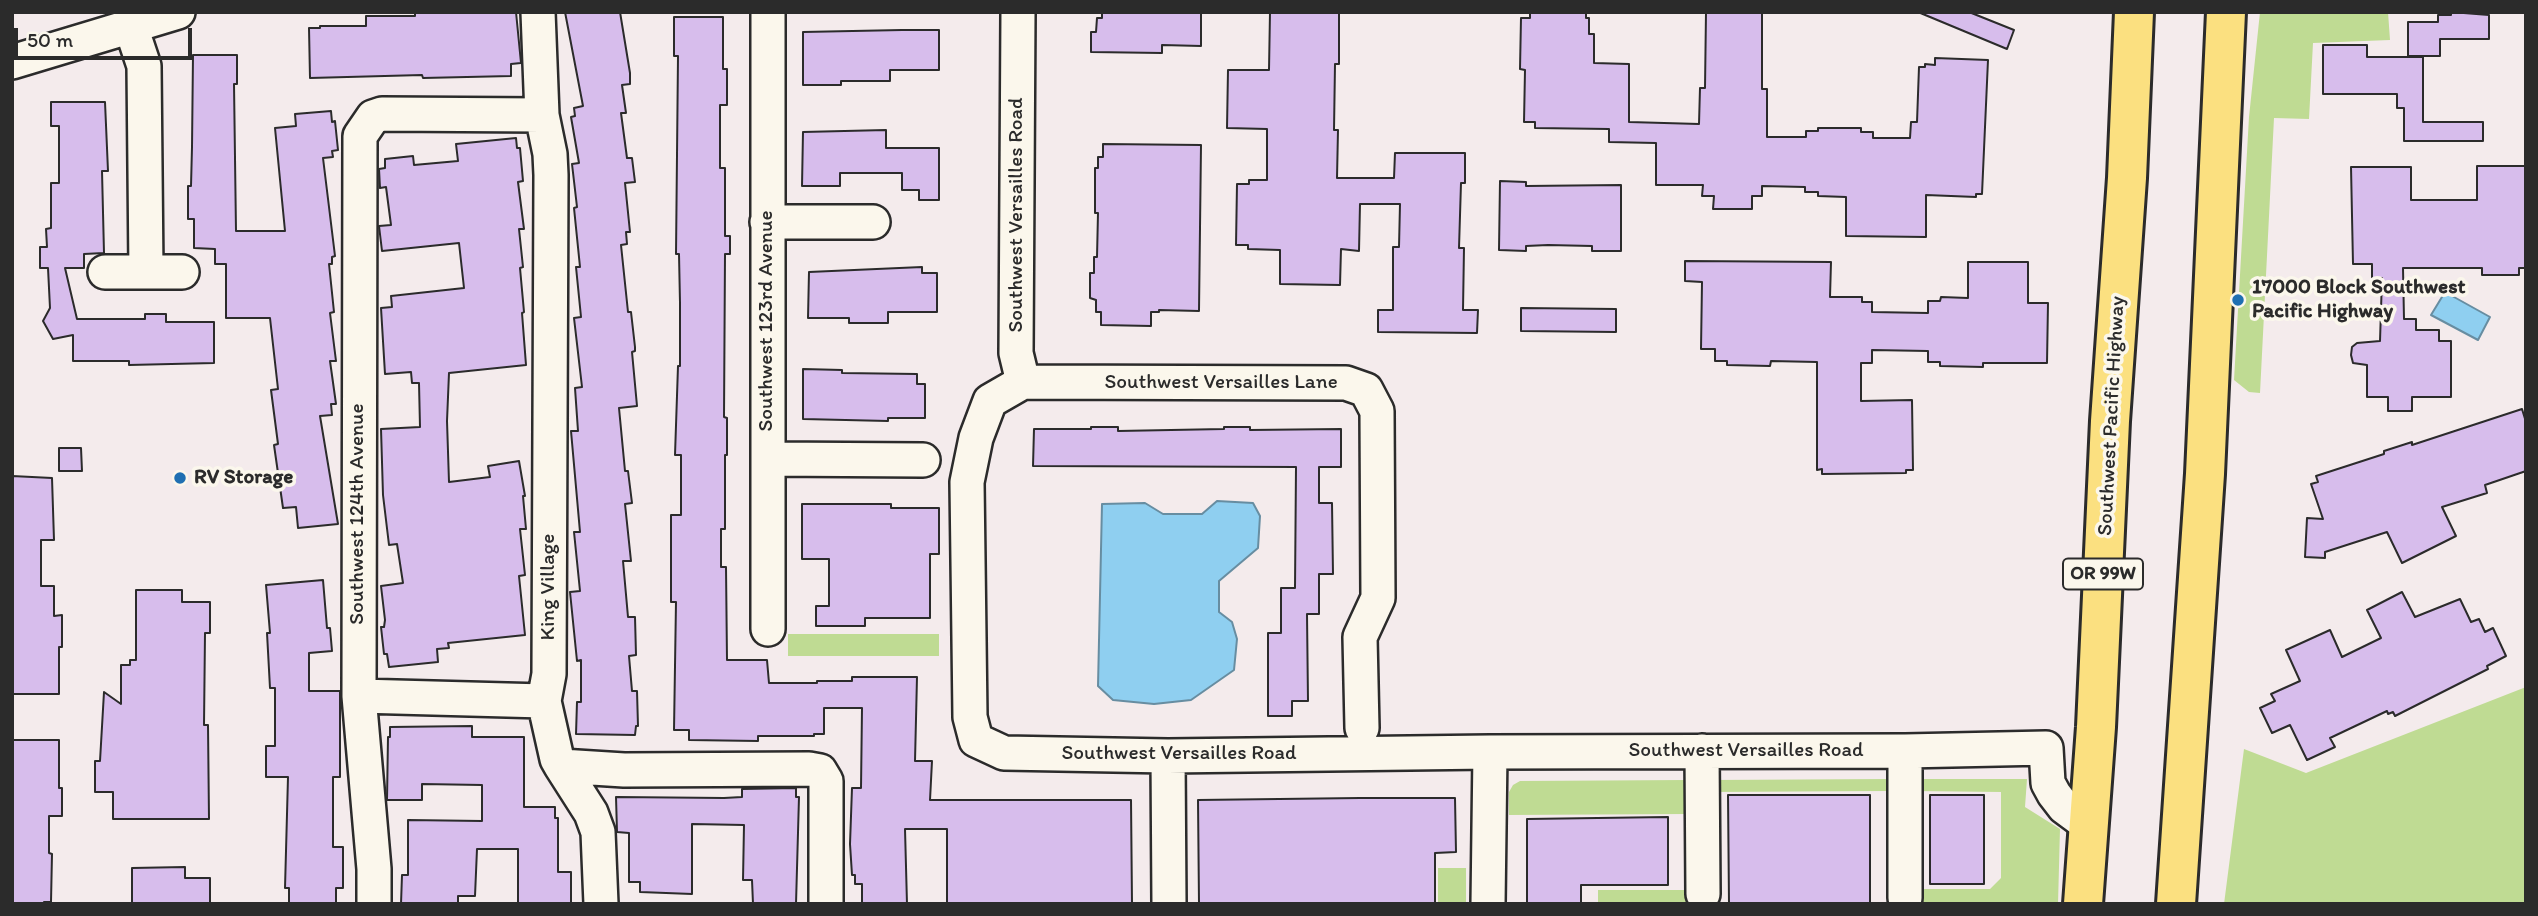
<!DOCTYPE html>
<html>
<head>
<meta charset="utf-8">
<style>
	body { margin:0 }
	#map { position:relative; width:2538px; height:916px; overflow:hidden; background:#f4ebec; font-family:Itim,sans-serif }
	canvas { display:block }
	.frame { position:absolute; inset:0; border:14px solid #2b2b2b; pointer-events:none }
	.scale { position:absolute; left:14px; top:28px; width:178px; height:32px; box-sizing:border-box; border:4px solid #2b2b2b; border-top:0; padding-left:9px; font-size:21px; line-height:24px; white-space:nowrap; color:#2b2b2b; -webkit-text-stroke:5px #fbf7ec; paint-order:stroke }
</style>
</head>
<body>
<div id="map">
<canvas width="2538" height="916"></canvas>
<div class="frame"></div>
<div class="scale">50 m</div>
</div>
<script>
const g = document.querySelector('canvas').getContext('2d');
g.lineJoin = 'round';
function paint(path, color) { g.fillStyle = color; g.fill(path, 'evenodd'); }
const poly = rows => new Path2D(rows.map(r => 'M' + r).join(''));
function trace(path, color, width, dash) { g.strokeStyle = color; g.lineWidth = width; g.lineCap = dash ? 'butt' : 'round'; g.setLineDash(dash || []); g.stroke(path); }
function label(font, color, halo, rows, align = 'center') {
  g.font = font + ' Itim,sans-serif'; g.lineWidth = 7; g.setLineDash([]); g.textBaseline = 'middle'; g.strokeStyle = halo; g.fillStyle = color; for (const [text, x, y, turn = 0] of rows) {
    g.save(); g.translate(x, y); g.rotate((+turn || 0) * Math.PI / 180); g.textAlign = isNaN(turn) ? turn : align; if (halo) g.strokeText(text, 0, 0); g.fillText(text, 0, 0); g.restore();
  }
}
const green = poly([
	[2260,12,2388,12,2390,40,2313,43,2309,119,2274,118,2260,393,2249,392,2234,380,2249,117],
	[788,634,939,634,939,656,788,656],
	[2526,687,2526,904,2224,904,2244,749,2306,773],
	[1888,779,1888,791,1711,792,1711,780],
	[1913,779,2027,779,2025,807,2060,829,2058,904,1913,904,1913,889,1990,889,2001,878,2001,792,1912,791],
	[1686,780,1686,814,1509,815,1509,792,1513,785,1520,781],
	[1438,868,1466,868,1466,904,1438,904],
	[1598,890,1686,890,1687,902,1711,902,1716,904,1598,904]
]);
const water = poly([
	[2445,292,2490,317,2478,340,2431,315,2445,292],
	[1217,501,1253,503,1260,516,1258,548,1219,581,1219,612,1232,622,1237,639,1234,670,1191,700,1154,704,1113,700,1098,686,1102,504,1145,503,1163,514,1202,514,1217,501]
]);
const building = poly([
	[415,12,516,12,521,63,511,64,511,76,423,78,422,75,310,78,309,28,320,28,320,26,366,26,366,16,415,16,415,12],
	[565,12,620,12,630,73,630,84,622,85,626,113,621,113,627,158,632,158,635,182,625,183,630,232,626,232,627,244,621,245,628,312,631,312,635,347,635,351,632,352,637,406,619,408,625,471,628,471,632,503,625,504,631,561,623,561,628,617,635,617,636,655,629,656,632,691,637,691,638,726,636,726,635,735,576,734,577,702,581,702,581,660,577,661,570,592,580,591,574,532,580,532,571,431,578,431,575,388,582,387,574,318,581,317,576,267,580,267,574,208,577,207,572,164,579,163,571,117,575,116,574,108,583,106,565,12],
	[1102,12,1201,12,1201,46,1162,45,1162,53,1091,52,1091,32,1096,32,1097,18,1102,18,1102,12],
	[1270,12,1339,12,1339,64,1335,64,1334,130,1338,130,1337,178,1394,178,1395,153,1465,153,1465,183,1461,183,1459,248,1464,248,1463,310,1478,310,1477,333,1378,332,1378,310,1393,310,1393,247,1399,247,1400,204,1360,204,1359,251,1341,249,1340,285,1280,284,1280,250,1248,249,1248,245,1236,245,1237,184,1249,184,1249,180,1267,180,1267,129,1227,128,1228,70,1269,70,1270,12],
	[1530,12,1586,12,1586,18,1589,18,1589,34,1594,34,1594,63,1629,64,1629,122,1699,124,1700,88,1705,88,1706,12,1762,12,1762,89,1767,89,1767,137,1806,137,1806,131,1818,131,1818,128,1861,128,1861,132,1873,132,1873,138,1910,138,1911,122,1917,122,1919,67,1925,67,1925,64,1935,65,1935,58,1988,60,1982,194,1976,194,1976,197,1926,195,1926,237,1846,236,1846,197,1818,196,1818,192,1805,192,1805,187,1762,186,1762,196,1752,196,1752,209,1713,209,1714,196,1702,196,1703,185,1656,185,1656,143,1609,142,1609,129,1535,128,1535,122,1524,122,1525,70,1520,69,1521,18,1530,18,1530,12],
	[1918,12,1969,12,2014,30,2007,49,1918,12],
	[2451,12,2489,15,2489,39,2440,39,2440,56,2408,56,2408,22,2438,22,2438,15,2451,15,2451,12],
	[674,17,723,17,723,69,727,69,727,105,720,105,720,168,725,168,725,236,730,236,730,254,725,254,724,417,727,418,727,455,725,455,725,529,721,529,721,567,726,567,727,660,767,660,769,683,817,683,817,681,852,681,852,677,917,677,915,761,932,761,930,800,1131,800,1132,904,947,904,947,829,905,829,907,904,862,904,862,884,855,884,855,875,852,875,850,844,852,788,861,788,862,708,824,708,824,734,814,734,814,736,758,736,758,741,689,740,689,730,674,730,676,602,671,602,671,515,681,515,681,455,675,455,678,366,680,366,680,303,679,254,676,254,678,56,674,56,674,17],
	[902,30,939,30,939,70,890,70,890,81,841,81,841,85,803,85,803,32,902,30],
	[2323,45,2367,45,2367,57,2423,57,2423,122,2483,122,2483,141,2404,141,2404,108,2397,108,2397,94,2323,94,2323,45],
	[193,55,237,55,237,84,234,84,236,231,285,231,275,128,296,126,295,114,331,111,332,122,335,121,338,150,332,151,333,157,323,158,335,256,332,257,332,264,329,264,334,312,330,313,336,361,330,361,336,404,331,404,332,415,320,416,338,524,298,528,296,507,283,508,274,445,278,444,271,390,278,389,270,318,226,318,226,264,215,264,215,249,194,248,194,219,188,219,188,186,191,186,192,147,193,55],
	[51,102,105,102,108,171,102,171,104,253,84,254,84,268,65,268,77,319,145,319,145,314,166,314,166,322,214,322,214,363,129,365,129,361,73,361,73,335,53,339,43,321,50,308,48,268,40,268,40,247,47,247,46,229,51,228,51,183,59,183,59,126,51,126,51,102],
	[886,130,886,148,939,148,939,200,919,200,919,190,902,190,902,173,840,173,840,186,802,186,803,132,886,130],
	[516,138,517,148,520,148,523,181,518,182,524,229,519,229,523,267,520,268,524,312,522,313,526,365,449,373,447,421,449,482,490,477,488,466,519,461,525,496,523,496,526,529,520,529,525,575,519,576,525,635,448,643,449,648,437,649,438,662,389,667,387,654,384,654,381,627,384,627,385,620,381,586,403,583,397,544,389,545,383,495,381,429,420,427,419,383,412,383,411,372,385,374,381,308,392,307,391,296,464,288,459,243,382,251,379,226,391,225,386,187,380,188,379,169,385,168,385,159,413,156,414,165,458,161,456,144,516,138],
	[1103,144,1201,145,1199,311,1159,310,1159,312,1151,312,1151,326,1101,325,1101,312,1096,312,1096,300,1090,298,1090,273,1094,273,1094,257,1097,257,1098,213,1095,213,1095,168,1098,168,1098,157,1103,157,1103,144],
	[2477,166,2526,166,2526,268,2519,268,2519,275,2482,275,2482,268,2403,268,2404,319,2416,319,2416,330,2439,330,2439,341,2451,341,2451,397,2412,397,2412,411,2388,411,2388,397,2367,397,2367,365,2353,363,2351,355,2352,347,2357,343,2380,341,2382,278,2372,278,2372,264,2353,264,2351,167,2411,167,2411,200,2477,200,2477,166],
	[1500,181,1526,182,1526,186,1621,185,1621,251,1592,251,1592,246,1548,245,1526,246,1526,251,1499,250,1500,181],
	[1685,261,1831,262,1830,297,1862,297,1862,302,1872,302,1872,312,1928,313,1928,301,1940,301,1941,297,1968,298,1968,262,2028,262,2028,303,2048,303,2047,363,1983,363,1983,367,1940,366,1940,362,1928,362,1928,351,1872,350,1872,363,1861,363,1861,401,1912,400,1913,470,1906,470,1906,473,1822,474,1822,469,1817,470,1817,362,1771,361,1770,366,1727,365,1727,361,1715,361,1715,349,1701,349,1702,282,1685,281,1685,261],
	[922,267,922,273,937,273,937,312,888,312,888,323,849,323,849,318,808,318,809,272,922,267],
	[1521,308,1616,309,1616,332,1521,331,1521,308],
	[803,369,842,370,842,373,917,374,917,384,925,384,925,418,888,418,888,421,803,419,803,369],
	[2522,409,2526,422,2526,471,2485,485,2487,493,2442,507,2456,536,2402,563,2387,532,2325,552,2325,558,2305,557,2307,518,2323,519,2311,484,2318,482,2316,476,2384,454,2384,451,2412,442,2412,445,2522,409],
	[1091,427,1118,427,1118,431,1224,429,1224,427,1250,427,1250,430,1341,429,1341,467,1319,467,1319,503,1332,503,1333,574,1319,574,1319,614,1307,614,1308,701,1292,701,1292,716,1268,716,1268,633,1281,633,1281,588,1295,588,1296,467,1033,466,1034,429,1091,429,1091,427],
	[59,448,81,448,82,471,59,471,59,448],
	[12,476,52,478,54,540,41,540,41,586,54,586,54,616,62,615,62,647,59,647,59,694,12,694,12,476],
	[802,504,891,504,891,508,939,508,939,554,930,554,930,618,865,618,865,626,816,626,816,606,829,606,829,559,802,559,802,504],
	[323,580,327,628,330,628,332,651,309,653,309,691,340,691,340,777,333,777,333,847,343,847,343,888,336,888,336,904,289,904,289,888,285,888,288,777,266,777,266,746,275,746,275,688,270,688,267,633,270,633,266,585,323,580],
	[136,590,182,590,182,602,210,602,210,633,205,633,204,725,208,725,209,819,113,819,113,792,95,792,95,761,100,761,104,692,121,704,121,665,130,665,130,660,136,660,136,590],
	[2402,592,2415,617,2460,599,2471,622,2479,619,2485,632,2493,628,2506,656,2487,666,2488,669,2395,716,2393,712,2388,714,2387,711,2330,738,2335,747,2307,760,2290,725,2272,733,2260,708,2275,701,2271,694,2300,681,2286,650,2330,630,2342,657,2381,638,2367,610,2402,592],
	[472,726,472,737,524,737,524,807,555,807,555,818,558,818,558,872,571,872,571,904,518,904,518,849,477,849,475,896,458,896,458,904,401,904,402,875,408,875,408,820,482,821,482,785,422,784,422,800,387,800,388,737,390,737,390,727,472,726],
	[12,740,59,740,59,788,62,788,62,816,49,816,49,853,52,854,51,902,44,902,44,904,12,904,12,740],
	[796,788,796,797,799,797,796,904,753,904,752,880,743,880,744,825,692,824,692,894,640,892,640,882,629,882,629,833,617,832,616,797,724,798,742,797,742,789,796,788],
	[1728,795,1870,795,1870,904,1729,904,1728,795],
	[1930,795,1984,795,1984,884,1930,884,1930,795],
	[1360,798,1455,798,1456,852,1435,853,1435,904,1199,904,1198,800,1360,798],
	[1668,817,1668,885,1581,885,1581,904,1527,904,1527,819,1668,817],
	[185,867,185,878,210,878,210,904,132,904,132,868,185,867]
]);
const minor = poly([
	[538,12,542,115,550,154,551,175,549,674,544,701,557,759,561,766,624,770,809,769,820,771,826,781,826,904],
	[768,12,768,629],
	[1018,12,1016,353,1023,382],
	[131,27,144,66,146,272,182,272],
	[12,62,178,12],
	[767,222,873,222],
	[105,272,146,272],
	[768,459,923,460],
	[359,696,544,701],
	[1362,728,1360,637,1378,598,1377,411,1366,390,1346,383,1023,382,990,401,976,438,967,482,970,717,976,740,1004,753,1168,756,1490,752,1905,751,2046,748,2048,783,2054,794,2064,807,2087,824],
	[1702,751,1703,894],
	[1905,751,1905,898],
	[1168,756,1169,904],
	[561,766,591,813,598,832,601,904],
	[374,904,374,869,359,696,360,136,373,117,382,114,542,115],
	[1488,904,1490,752]
]);
const highway = poly([
	[2083,904,2096,727,2110,421,2127,178,2134,12],
	[2176,904,2205,474,2226,12]
]);
const markers = [
	[2238,300,7,"#1f6fb2"],
	[180,478,7,"#1f6fb2"]
];
const shields = [
	[2103,574,80]
];
const shieldNames = [
	["OR 99W",2103,574]
];
const streetNames = [
	["Southwest Versailles Road",1017,215,-90],
	["Southwest 123rd Avenue",767,321,-90],
	["Southwest Versailles Lane",1221,383],
	["Southwest Pacific Highway",2112,416,-87],
	["Southwest 124th Avenue",358,514,-90],
	["King Village",549,587,-90],
	["Southwest Versailles Road",1746,751],
	["Southwest Versailles Road",1179,754]
];
const poiNames = [
	["17000 Block Southwest",2252,288],
	["Pacific Highway",2252,312],
	["RV Storage",194,478]
];
paint(green, '#bfdb93');
paint(water, '#8fcff0');
trace(water, '#678da1', 2);
paint(building, '#d7bdec');
trace(building, '#2b2b2b', 2);
trace(minor, '#2b2b2b', 38);
trace(highway, '#2b2b2b', 44);
trace(minor, '#fbf7ec', 33);
trace(highway, '#fbe080', 38);
for (const [x, y, r, color] of markers) { const dot = new Path2D(); dot.arc(x, y, r, 0, 2 * Math.PI); g.fillStyle = color; g.fill(dot); trace(dot, '#fbf7ec', 2.5); }
for (const [x, y, w] of shields) { const box = new Path2D(); box.roundRect(x - w / 2, y - 15.5, w, 31, 5); g.fillStyle = '#fbf7ec'; g.fill(box); trace(box, '#2b2b2b', 2); }
label('bold 19px', '#2b2b2b', null, shieldNames);
label('21px', '#2b2b2b', '#fbf7ec', streetNames);
label('bold 21px', '#2b2b2b', '#fbf7ec', poiNames, 'left');
</script>
</body>
</html>
